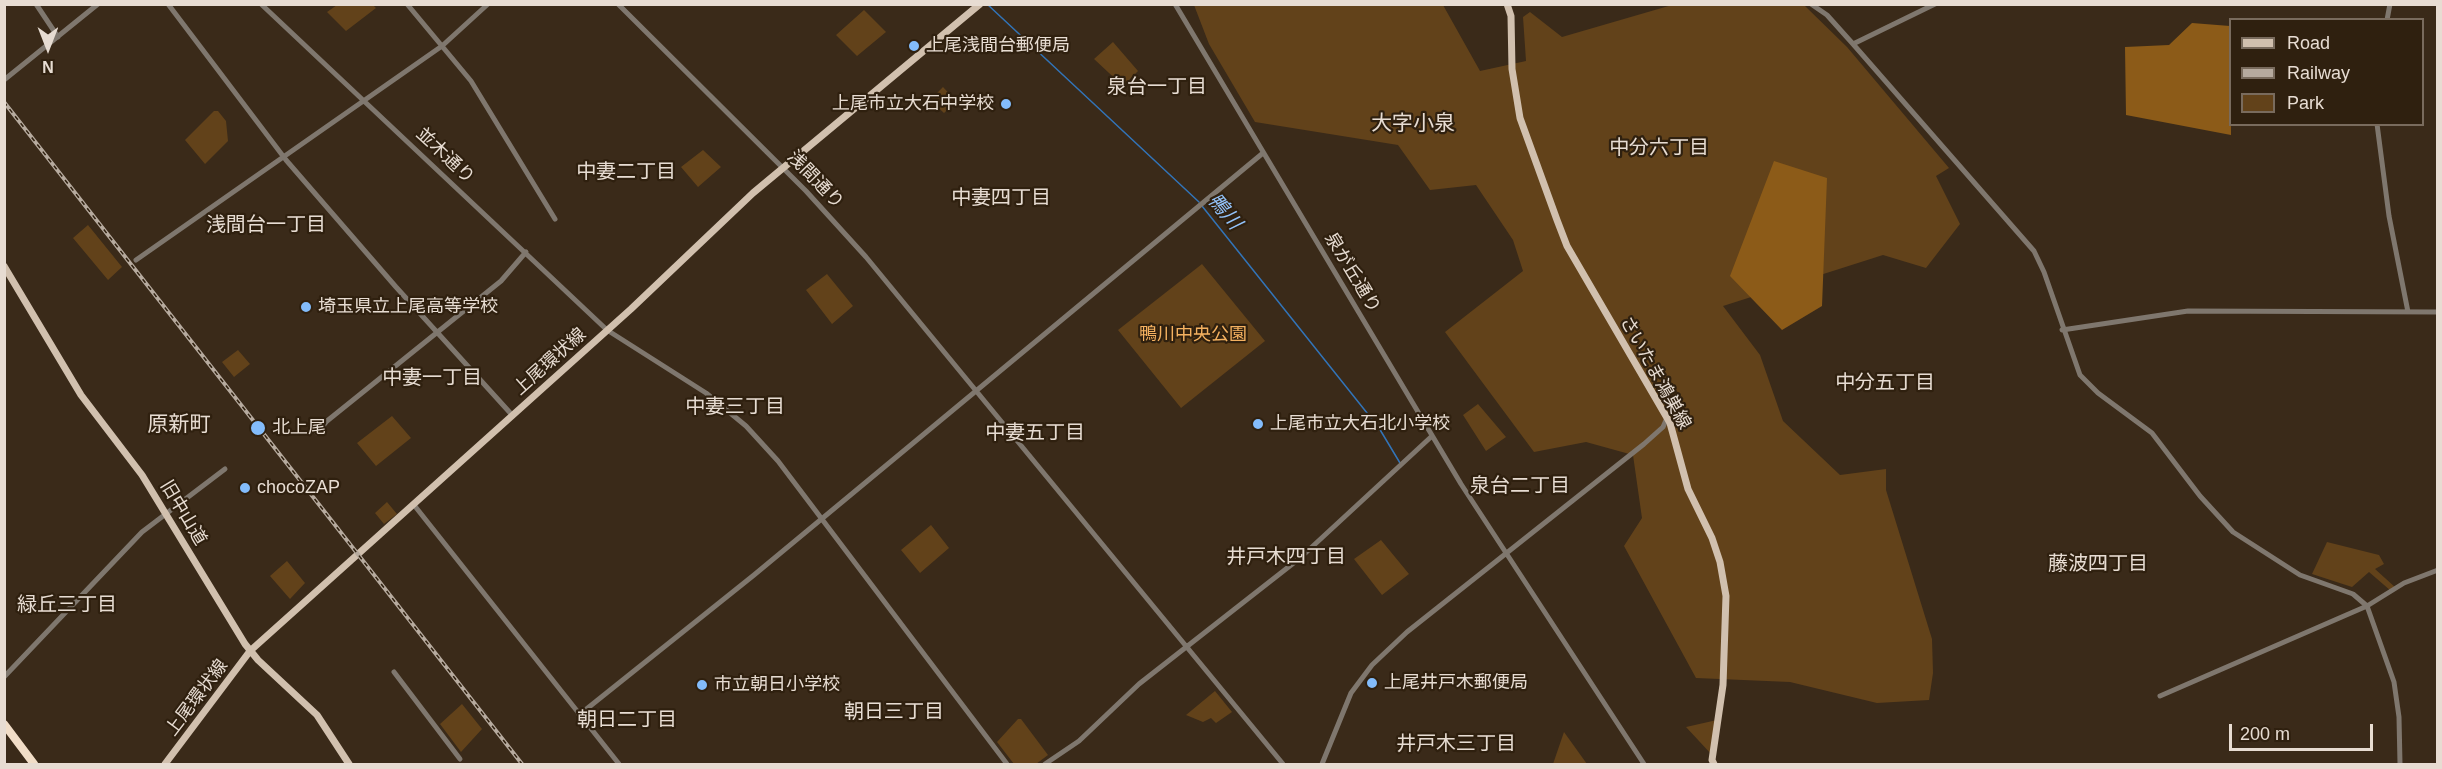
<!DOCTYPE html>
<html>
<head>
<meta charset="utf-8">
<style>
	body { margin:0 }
	#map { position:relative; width:2442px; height:769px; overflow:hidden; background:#3a2a19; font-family:Helvetica,sans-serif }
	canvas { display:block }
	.frame { position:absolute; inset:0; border:6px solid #e7dcd2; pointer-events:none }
	.legend { position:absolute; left:2229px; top:18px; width:195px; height:108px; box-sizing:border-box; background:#2f200f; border:2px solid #796b5d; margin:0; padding:8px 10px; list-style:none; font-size:18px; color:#e7dcd2 }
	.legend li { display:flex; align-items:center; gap:12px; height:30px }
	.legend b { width:30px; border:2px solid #796b5d }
	.north { position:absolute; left:18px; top:18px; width:60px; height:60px; -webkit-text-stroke:4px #2f200f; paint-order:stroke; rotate:180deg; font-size:16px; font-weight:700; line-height:24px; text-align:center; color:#e7dcd2 }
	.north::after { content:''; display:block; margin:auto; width:21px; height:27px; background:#e7dcd2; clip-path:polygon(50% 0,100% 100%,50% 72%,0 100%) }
	.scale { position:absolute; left:2229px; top:724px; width:144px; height:27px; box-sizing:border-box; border:3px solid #e7dcd2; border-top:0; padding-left:8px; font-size:18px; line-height:21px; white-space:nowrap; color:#e7dcd2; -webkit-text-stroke:4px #2f200f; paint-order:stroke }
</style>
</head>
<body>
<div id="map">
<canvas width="2442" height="769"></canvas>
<div class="frame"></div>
<ul class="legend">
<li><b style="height:8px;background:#d1c0ae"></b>Road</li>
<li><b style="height:8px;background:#b6aa9e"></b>Railway</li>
<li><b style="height:16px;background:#62421a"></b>Park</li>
</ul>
<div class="north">N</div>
<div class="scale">200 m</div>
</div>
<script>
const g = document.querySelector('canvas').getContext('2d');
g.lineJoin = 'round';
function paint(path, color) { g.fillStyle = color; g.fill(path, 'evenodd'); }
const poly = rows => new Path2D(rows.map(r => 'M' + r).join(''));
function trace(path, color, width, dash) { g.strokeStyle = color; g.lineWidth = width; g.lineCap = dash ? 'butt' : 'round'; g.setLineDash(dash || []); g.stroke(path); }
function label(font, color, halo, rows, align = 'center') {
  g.font = font + ' Helvetica,"Noto Sans JP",sans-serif'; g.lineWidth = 4.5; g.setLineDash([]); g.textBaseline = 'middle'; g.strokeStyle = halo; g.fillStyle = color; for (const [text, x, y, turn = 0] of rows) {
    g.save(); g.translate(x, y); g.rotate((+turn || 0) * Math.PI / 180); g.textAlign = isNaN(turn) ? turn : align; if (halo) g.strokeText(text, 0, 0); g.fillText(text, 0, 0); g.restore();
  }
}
const green = poly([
	[1784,4,1805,6,1847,47,1949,168,1936,176,1960,224,1926,268,1883,255,1723,306,1760,355,1783,421,1840,475,1886,469,1886,490,1932,639,1933,673,1929,700,1877,703,1790,682,1696,678,1624,546,1642,518,1633,455,1586,442,1534,452,1445,332,1523,271,1513,240,1476,185,1430,190,1398,145,1255,122,1209,44,1194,5,1443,5,1480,71,1526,61,1523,17,1530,12,1562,37,1672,5],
	[337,5,373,5,376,8,346,31,327,12],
	[864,10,886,32,857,56,836,35],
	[1113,42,1138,71,1123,86,1094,59],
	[943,87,956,101,944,113,930,100],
	[214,111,218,111,226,121,228,141,205,164,185,140],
	[703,150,721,167,698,187,681,167],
	[88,225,122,267,108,280,73,238],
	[1202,264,1265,341,1181,408,1118,330],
	[827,274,853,306,832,324,806,290],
	[238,350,250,364,234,377,222,362],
	[1478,404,1506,437,1486,451,1463,415],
	[392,416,411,438,376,466,357,443],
	[387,502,397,514,384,524,375,513],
	[931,525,949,548,920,573,901,550],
	[1381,540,1409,574,1382,595,1354,559],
	[2327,542,2379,555,2384,564,2375,569,2396,588,2391,591,2369,572,2352,587,2312,574],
	[287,561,305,583,290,599,270,576],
	[1215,691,1232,712,1216,723,1211,718,1203,722,1186,715],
	[462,704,482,729,461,752,440,724],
	[1018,719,1021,719,1048,755,1036,764,1014,764,997,742],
	[1717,720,1712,755,1686,727],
	[1564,732,1587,764,1553,764]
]);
const forest = poly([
	[2192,23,2230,26,2231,135,2126,115,2125,47,2169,45],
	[1774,161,1827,178,1822,306,1782,330,1730,276]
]);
const stream = poly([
	[987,4,1199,202],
	[1202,206,1379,428,1400,463]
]);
const minor = poly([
	[36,4,58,37],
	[168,4,286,160,396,287,513,416],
	[261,4,607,330,706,393,746,426,778,461,1007,764],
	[407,4,471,81,555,219],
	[618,4,806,191,866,257,1283,764],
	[1175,4,1461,484,1644,764],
	[1811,4,1827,15,1853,44,2034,251,2044,272,2080,375,2098,393,2152,433,2200,496,2233,532,2300,575,2353,594,2367,606,2394,682,2399,717,2400,764],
	[2387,20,2390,4],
	[1853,44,1935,4],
	[4,80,98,4],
	[2377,124,2389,216,2408,312],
	[136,260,442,46,488,4],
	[2062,330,2188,311,2438,312],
	[317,433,327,421,501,281,526,252],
	[414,505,619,764],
	[394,672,460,759],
	[4,677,142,532,225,469],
	[2160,696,2367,606,2404,583,2438,570],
	[579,715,754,575,1263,153],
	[1045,764,1079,741,1139,684,1300,558,1432,436],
	[1322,764,1351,693,1372,665,1407,632,1644,444,1663,427,1667,418]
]);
const major = poly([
	[1507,4,1511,16,1512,69,1520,118,1557,220,1567,246,1670,423,1688,489,1712,538,1720,562,1726,596,1723,685,1712,760,1714,764],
	[4,266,81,395,142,475,245,644,258,660,317,715,349,764],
	[165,764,250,651,631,309,753,193,980,4]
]);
const highway = poly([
	[4,724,34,764]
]);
const rail = poly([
	[4,102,522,764]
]);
const markers = [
	[914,46,6,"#83bcfb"],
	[1006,104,6,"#83bcfb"],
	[306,307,6,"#83bcfb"],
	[1258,424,6,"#83bcfb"],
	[258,428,8,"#83bcfb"],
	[245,488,6,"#83bcfb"],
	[1372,683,6,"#83bcfb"],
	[702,685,6,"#83bcfb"]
];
const poiNames = [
	["上尾浅間台郵便局",926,46],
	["上尾市立大石中学校",994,104,"right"],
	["埼玉県立上尾高等学校",318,307],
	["上尾市立大石北小学校",1270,424],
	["北上尾",272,428],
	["chocoZAP",257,488],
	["上尾井戸木郵便局",1384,683],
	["市立朝日小学校",714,685]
];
const streetNames = [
	["並木通り",445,156,43],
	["浅間通り",815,180,46],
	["泉が丘通り",1352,273,59],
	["上尾環状線",550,362,-42],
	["さいたま鴻巣線",1655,373,61],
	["旧中山道",183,513,59],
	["上尾環状線",197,698,-53]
];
const parkNames = [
	["鴨川中央公園",1193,335]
];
const neighbourhoodNames = [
	["泉台一丁目",1157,87],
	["中分六丁目",1659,148],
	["中妻二丁目",626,172],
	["中妻四丁目",1001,198],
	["浅間台一丁目",266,225],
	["中妻一丁目",432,378],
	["中分五丁目",1885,383],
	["中妻三丁目",735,407],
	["中妻五丁目",1035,433],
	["泉台二丁目",1520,486],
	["井戸木四丁目",1286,557],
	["藤波四丁目",2098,564],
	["緑丘三丁目",67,605],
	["朝日三丁目",894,712],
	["朝日二丁目",627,720],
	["井戸木三丁目",1456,744]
];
const waterNames = [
	["鴨川",1224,212,50]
];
const quarterNames = [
	["大字小泉",1413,124],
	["原新町",179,425]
];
paint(green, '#62421a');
paint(forest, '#8c5b18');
trace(stream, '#3274b8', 1.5);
trace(minor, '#7f776e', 5);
trace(major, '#d1c0ae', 7);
trace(highway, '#f1ddc7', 8);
trace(rail, '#b6aa9e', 4);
trace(rail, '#2f200f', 1.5, [4.5]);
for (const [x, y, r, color] of markers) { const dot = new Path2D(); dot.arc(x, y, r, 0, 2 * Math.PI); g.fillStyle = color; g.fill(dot); trace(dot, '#2f200f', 2); }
label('18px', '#e7dcd2', '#2f200f', poiNames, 'left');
label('18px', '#e7dcd2', '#2f200f', streetNames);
label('18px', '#f4b160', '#2f200f', parkNames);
label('20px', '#e7dcd2', '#2f200f', neighbourhoodNames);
label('italic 20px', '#93c3fa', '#2f200f', waterNames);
label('21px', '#e7dcd2', '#2f200f', quarterNames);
</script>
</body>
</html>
